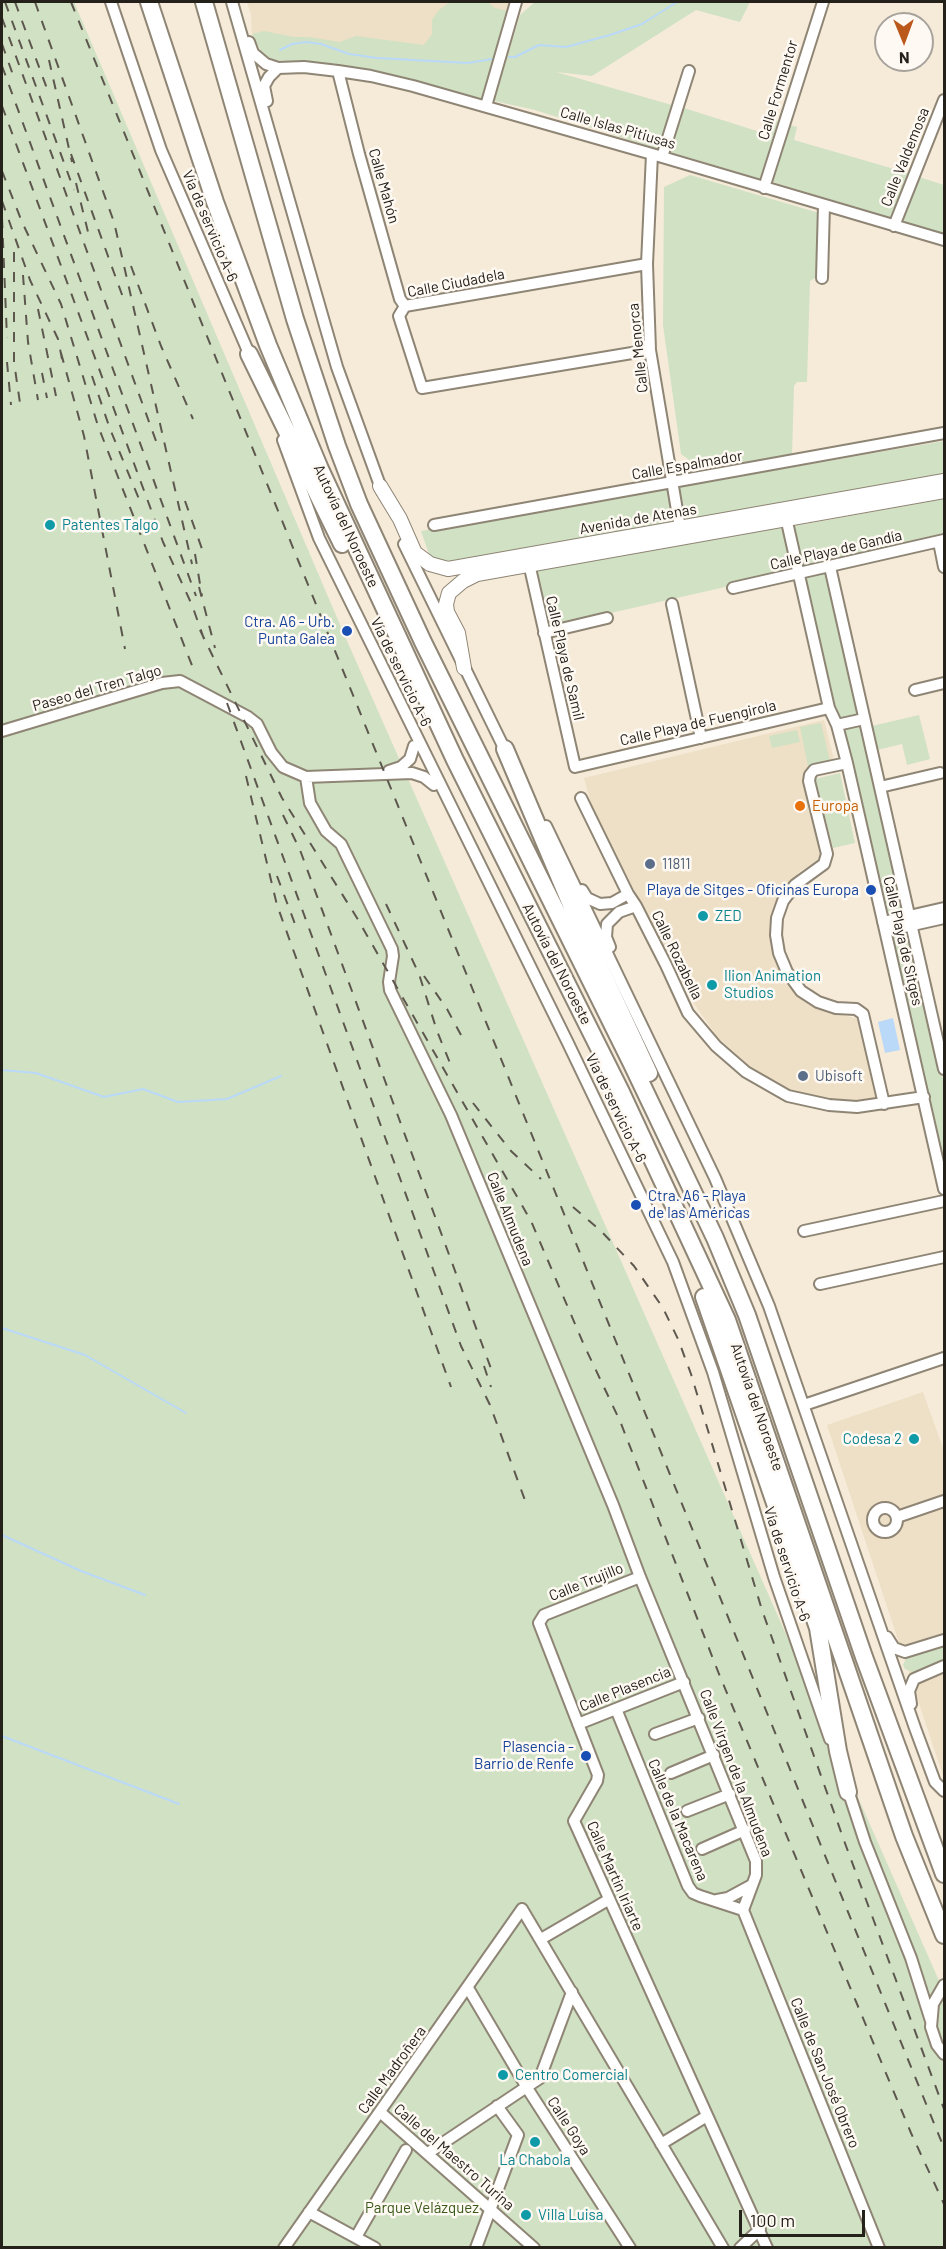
<!DOCTYPE html>
<html>
<head>
<meta charset="utf-8">
<style>
	body { margin:0 }
	#map { position:relative; width:946px; height:2249px; overflow:hidden; background:#f6ebd9; font-family:Barlow,sans-serif }
	canvas { display:block }
	.frame { position:absolute; inset:0; border:3px solid #24201a; pointer-events:none }
	.north { position:absolute; left:874px; top:12px; width:60px; height:60px; box-sizing:border-box; background:#fef9f2; border:2px solid #a7a29c; border-radius:50%; rotate:179deg; font-size:16px; font-weight:700; line-height:24px; text-align:center; color:#24201a }
	.north::after { content:''; display:block; margin:auto; width:21px; height:27px; background:#bb591c; clip-path:polygon(50% 0,100% 100%,50% 72%,0 100%) }
	.scale { position:absolute; left:739px; top:2210px; width:126px; height:27px; box-sizing:border-box; border:3px solid #24201a; border-top:0; padding-left:8px; font-size:18px; line-height:21px; white-space:nowrap; color:#24201a; -webkit-text-stroke:4px #fef9f2; paint-order:stroke }
</style>
</head>
<body>
<div id="map">
<canvas width="946" height="2249"></canvas>
<div class="frame"></div>
<div class="north">N</div>
<div class="scale">100 m</div>
</div>
<script>
const g = document.querySelector('canvas').getContext('2d');
g.lineJoin = 'round';
function paint(path, color) { g.fillStyle = color; g.fill(path, 'evenodd'); }
const poly = rows => new Path2D(rows.map(r => 'M' + r).join(''));
function trace(path, color, width, dash) { g.strokeStyle = color; g.lineWidth = width; g.lineCap = dash ? 'butt' : 'round'; g.setLineDash(dash || []); g.stroke(path); }
function label(font, color, halo, rows, align = 'center') {
  g.font = font + ' Barlow,sans-serif'; g.lineWidth = 5; g.setLineDash([]); g.textBaseline = 'middle'; g.strokeStyle = halo; g.fillStyle = color; for (const [text, x, y, turn = 0] of rows) {
    g.save(); g.translate(x, y); g.rotate((+turn || 0) * Math.PI / 180); g.textAlign = isNaN(turn) ? turn : align; if (halo) g.strokeText(text, 0, 0); g.fillText(text, 0, 0); g.restore();
  }
}
const built = poly([
	[247,2,510,2,484,99,359,68,275,60,263,55,252,34,251,14],
	[824,720,834,760,813,766,807,770,805,780,822,856,820,860,800,871,780,895,772,917,770,941,775,962,785,983,803,999,825,1011,859,1019,876,1094,876,1098,871,1102,845,1102,807,1096,782,1086,751,1067,713,1033,714,1032,692,1001,600,824,592,807,584,778],
	[923,1392,944,1451,944,1779,827,1425]
]);
const green = poly([
	[2,2,74,2,344,634,944,1992,944,2247,2,2248],
	[450,2,488,2,495,8,508,11,484,99,359,68,275,60,263,55,252,34,264,31,294,37,309,37,340,42,356,36,424,45,432,34,432,20,439,10],
	[535,2,750,2,740,22,696,10,592,76,556,72,672,105,658,149,535,110,494,101,520,15],
	[684,108,760,132,778,120,761,179,670,152],
	[790,125,797,127,794,140,908,173,890,218,773,182],
	[690,175,819,213,817,277,810,281,807,382,797,382,794,386,792,456,704,471,681,454,663,325,664,187],
	[919,177,944,185,944,234,901,222],
	[944,441,944,474,449,563,430,557,421,531],
	[944,499,944,537,805,568,801,566,793,530,795,526],
	[773,527,780,528,784,531,793,568,791,572,549,627,546,624,537,582,537,572,542,568],
	[825,572,828,575,859,712,857,716,839,720,834,717,805,581,806,576],
	[919,715,930,759,907,765,902,744,877,750,872,726],
	[821,723,830,761,808,766,800,727],
	[859,724,862,727,903,910,895,915,886,914,843,731,845,727],
	[797,730,800,742,772,748,769,736],
	[840,773,855,843,833,848,815,779],
	[906,931,910,933,944,1084,944,1159,941,1157,891,938,894,934],
	[944,1644,944,1662,913,1672,905,1669,903,1665,907,1656]
]);
const water = poly([
	[893,1018,900,1050,885,1053,878,1022]
]);
const stream = poly([
	[280,50,292,44,306,42,321,44,349,54,377,58,468,63,492,59],
	[509,57,515,57,539,45,566,47,610,35,642,24,677,2],
	[2,1070,36,1073,104,1097,143,1089,178,1102,227,1099,281,1076],
	[2,1328,85,1355,186,1413],
	[2,1535,81,1571,145,1595],
	[2,1736,179,1804]
]);
const minor = poly([
	[111,2,161,150,251,358],
	[232,2,337,367,382,491],
	[249,42,253,53,266,64,278,68,304,67,338,71,371,76,413,86,652,154,944,240],
	[338,71,359,154,400,299,405,306],
	[267,101,264,86,269,77,278,68],
	[486,106,516,2],
	[652,154,647,264,650,350,681,534],
	[662,157,689,71],
	[764,188,823,2],
	[894,226,944,100],
	[647,264,405,306,399,316,422,388,650,350],
	[822,278,824,205],
	[283,440,319,538,567,1041,673,1262,713,1372,774,1577,830,1739],
	[785,513,829,708,837,725,847,763,944,1189],
	[434,525,944,433],
	[939,542,944,567],
	[404,544,507,754],
	[528,559,575,767,829,708],
	[830,567,944,1069],
	[733,588,944,540],
	[672,604,701,738],
	[544,633,607,618],
	[915,690,944,683],
	[837,725,864,719],
	[2,731,162,683,180,681,248,717,257,724,271,752,283,767,306,777,412,773,424,777,434,785],
	[847,763,814,770,810,775,809,781,827,854,824,864,795,885,783,901,777,918,776,935,779,953,787,972,801,991,818,1002,836,1008,856,1009,863,1014,884,1104],
	[389,771,401,767,410,759,414,746],
	[306,777,310,803,326,831,341,844,392,949,393,956,389,982,390,990,451,1115,613,1505,640,1577,756,1861,756,1875,743,1910],
	[880,787,940,773],
	[581,798,628,894,636,906,666,965,688,1013,716,1046,746,1072,788,1096,829,1105,857,1107,924,1097],
	[546,826,715,1178,769,1306,915,1728,935,1782,944,1791],
	[582,890,587,898,600,904,612,903,628,894],
	[883,922,944,908],
	[886,931,944,918],
	[610,947,606,937,607,924,619,912,636,906],
	[804,1231,944,1201],
	[820,1284,944,1257],
	[804,1405,944,1358],
	'873 1520a12 12 0 1 1 24 0a12 12 0 1 1-24 0Z',
	[897,1517,944,1501],
	[640,1577,544,1615,539,1623,598,1775,597,1781,574,1821,767,2248],
	[887,1637,894,1648,905,1652,944,1640],
	[911,1704,909,1691,914,1679,944,1666],
	[616,1709,688,1886,693,1893,700,1896,743,1910],
	[578,1724,684,1682],
	[655,1734,699,1718],
	[671,1773,714,1755],
	[847,1787,865,1842,911,1958,931,2021],
	[687,1811,730,1794],
	[702,1849,745,1830],
	[717,1900,728,1898,752,1885],
	[743,1910,879,2248],
	[541,1939,608,1900],
	[944,1985,933,2004,931,2027,937,2045,944,2054],
	[468,1988,529,2091,630,2248],
	[380,2112,534,2248],
	[661,2144,707,2116],
	[428,2153,540,2078,572,1992],
	[309,2212,375,2248],
	[356,2237,406,2150],
	[284,2248,522,1909,723,2248],
	[476,2248,518,2135,497,2106],
	[740,2248,760,2229]
]);
const major = poly([
	[380,486,400,519,415,553,430,564,448,569,944,481],
	[464,668,458,633,447,612,446,604,449,593,463,581,477,574,944,491]
]);
const highway = poly([
	[149,2,215,202,268,345,320,469,455,760,621,1092,727,1320,904,1836,944,1935],
	[204,2,295,319,337,446,359,504,423,642,632,1064,715,1238,747,1315,864,1657,944,1874],
	[249,354,342,544],
	[505,749,572,907,649,1073],
	[704,1297,818,1628,838,1751,848,1792]
]);
const rail = poly([
	[5,2,74,190],
	[15,2,49,94],
	[35,2,114,222,192,564],
	[71,2,944,2148],
	[2,18,156,441],
	[2,44,13,75],
	[49,60,72,162],
	[2,66,196,596],
	[2,106,163,542,192,605,204,639],
	[71,154,125,303],
	[2,171,22,222,61,304,98,426,193,668],
	[76,183,88,232],
	[2,201,30,280,58,339,62,359],
	[2,218,7,338],
	[14,252,14,362,20,403],
	[131,266,161,346,193,419],
	[23,275,28,342,38,400],
	[38,309,56,396],
	[61,353,84,436,125,649],
	[7,362,11,405],
	[42,373,47,398],
	[92,376,110,429,139,499],
	[185,501,202,549],
	[195,554,202,596],
	[199,587,215,648],
	[200,630,282,798,357,918,531,1221,584,1345,620,1421,719,1674,911,2133,944,2204],
	[227,703,461,1346,490,1405,526,1503],
	[246,776,277,905,451,1387],
	[283,815,300,850,493,1374],
	[277,876,295,924],
	[386,904,419,974,437,1031,452,1068],
	[424,976,447,1009,461,1035],
	[473,1103,511,1151,541,1179],
	[573,1207,601,1231,634,1266,663,1308,678,1339,691,1374,762,1610,846,1846,944,2109],
	[484,1366,491,1387]
]);
const markers = [
	[50,525,6,"#0f9aa8"],
	[347,631,6,"#1a4fb4"],
	[800,806,6,"#e8710a"],
	[650,864,6,"#5c6f8a"],
	[871,890,6,"#1a4fb4"],
	[703,916,6,"#0f9aa8"],
	[712,985,6,"#0f9aa8"],
	[803,1076,6,"#5c6f8a"],
	[636,1205,6,"#1a4fb4"],
	[914,1439,6,"#0f9aa8"],
	[586,1756,6,"#1a4fb4"],
	[503,2075,6,"#0f9aa8"],
	[535,2142,6,"#0f9aa8"],
	[526,2215,6,"#0f9aa8"]
];
const streetNames = [
	["Calle Formentor",778,90,-73],
	["Calle Islas Pitiusas",618,128,16],
	["Calle Valdemosa",905,157,-68],
	["Calle Mahón",384,186,74],
	["Vía de servicio A-6",210,226,67],
	["Calle Ciudadela",456,283,-11],
	["Calle Menorca",638,348,-96],
	["Calle Espalmador",687,465,-10],
	["Avenida de Atenas",638,519,-10],
	["Autovía del Noroeste",346,526,65],
	["Calle Playa de Gandía",836,550,-13],
	["Calle Playa de Samil",565,658,77],
	["Vía de servicio A-6",401,672,64],
	["Paseo del Tren Talgo",97,688,-16],
	["Calle Playa de Fuengirola",698,723,-13],
	["Calle Playa de Sitges",903,941,77],
	["Calle Rozabella",677,955,64],
	["Autovía del Noroeste",557,964,63],
	["Vía de servicio A-6",616,1108,64],
	["Calle Almudena",510,1219,68],
	["Autovía del Noroeste",757,1407,71],
	["Vía de servicio A-6",787,1564,72],
	["Calle Trujillo",586,1582,-22],
	["Calle Plasencia",625,1689,-22],
	["Calle Virgen de la Almudena",736,1773,69],
	["Calle de la Macarena",678,1820,67],
	["Calle Martín Iriarte",615,1876,66],
	["Calle Madroñera",392,2070,-54],
	["Calle de San José Obrero",825,2073,68],
	["Calle Goya",569,2126,57],
	["Calle del Maestro Turina",454,2157,41]
];
const cultureNames = [
	["Patentes Talgo",62,525],
	["ZED",715,916],
	["Ilion Animation",724,976],
	["Studios",724,993],
	["Codesa 2",902,1439,"right"],
	["Centro Comercial",515,2075],
	["La Chabola",535,2160,"center"],
	["Villa Luisa",538,2215]
];
const transitNames = [
	["Ctra. A6 - Urb.",335,622],
	["Punta Galea",335,639],
	["Playa de Sitges - Oficinas Europa",859,890],
	["Ctra. A6 - Playa",648,1196,"left"],
	["de las Américas",648,1213,"left"],
	["Plasencia -",574,1747],
	["Barrio de Renfe",574,1764]
];
const foodNames = [
	["Europa",812,806]
];
const serviceNames = [
	["11811",662,864],
	["Ubisoft",815,1076]
];
const parkNames = [
	["Parque Velázquez",422,2208]
];
paint(built, '#eee0c6');
paint(green, '#d0e1c4');
paint(water, '#bad9f8');
trace(stream, '#bad9f8', 2);
trace(minor, '#8f8575', 14);
trace(major, '#8f8575', 16);
trace(highway, '#8f8575', 20);
trace(minor, '#fff', 10);
trace(major, '#fff', 14);
trace(highway, '#fff', 16);
trace(rail, '#5d574e', 2, [10, 10]);
for (const [x, y, r, color] of markers) { const dot = new Path2D(); dot.arc(x, y, r, 0, 2 * Math.PI); g.fillStyle = color; g.fill(dot); trace(dot, '#fef9f2', 2); }
label('15px', '#24201a', '#fef9f2', streetNames);
label('15px', '#0d838f', '#fef9f2', cultureNames, 'left');
label('15px', '#164399', '#fef9f2', transitNames, 'right');
label('15px', '#c56008', '#fef9f2', foodNames, 'left');
label('15px', '#4e5e75', '#fef9f2', serviceNames, 'left');
label('15px', '#395819', '#fef9f2', parkNames);
</script>
</body>
</html>
